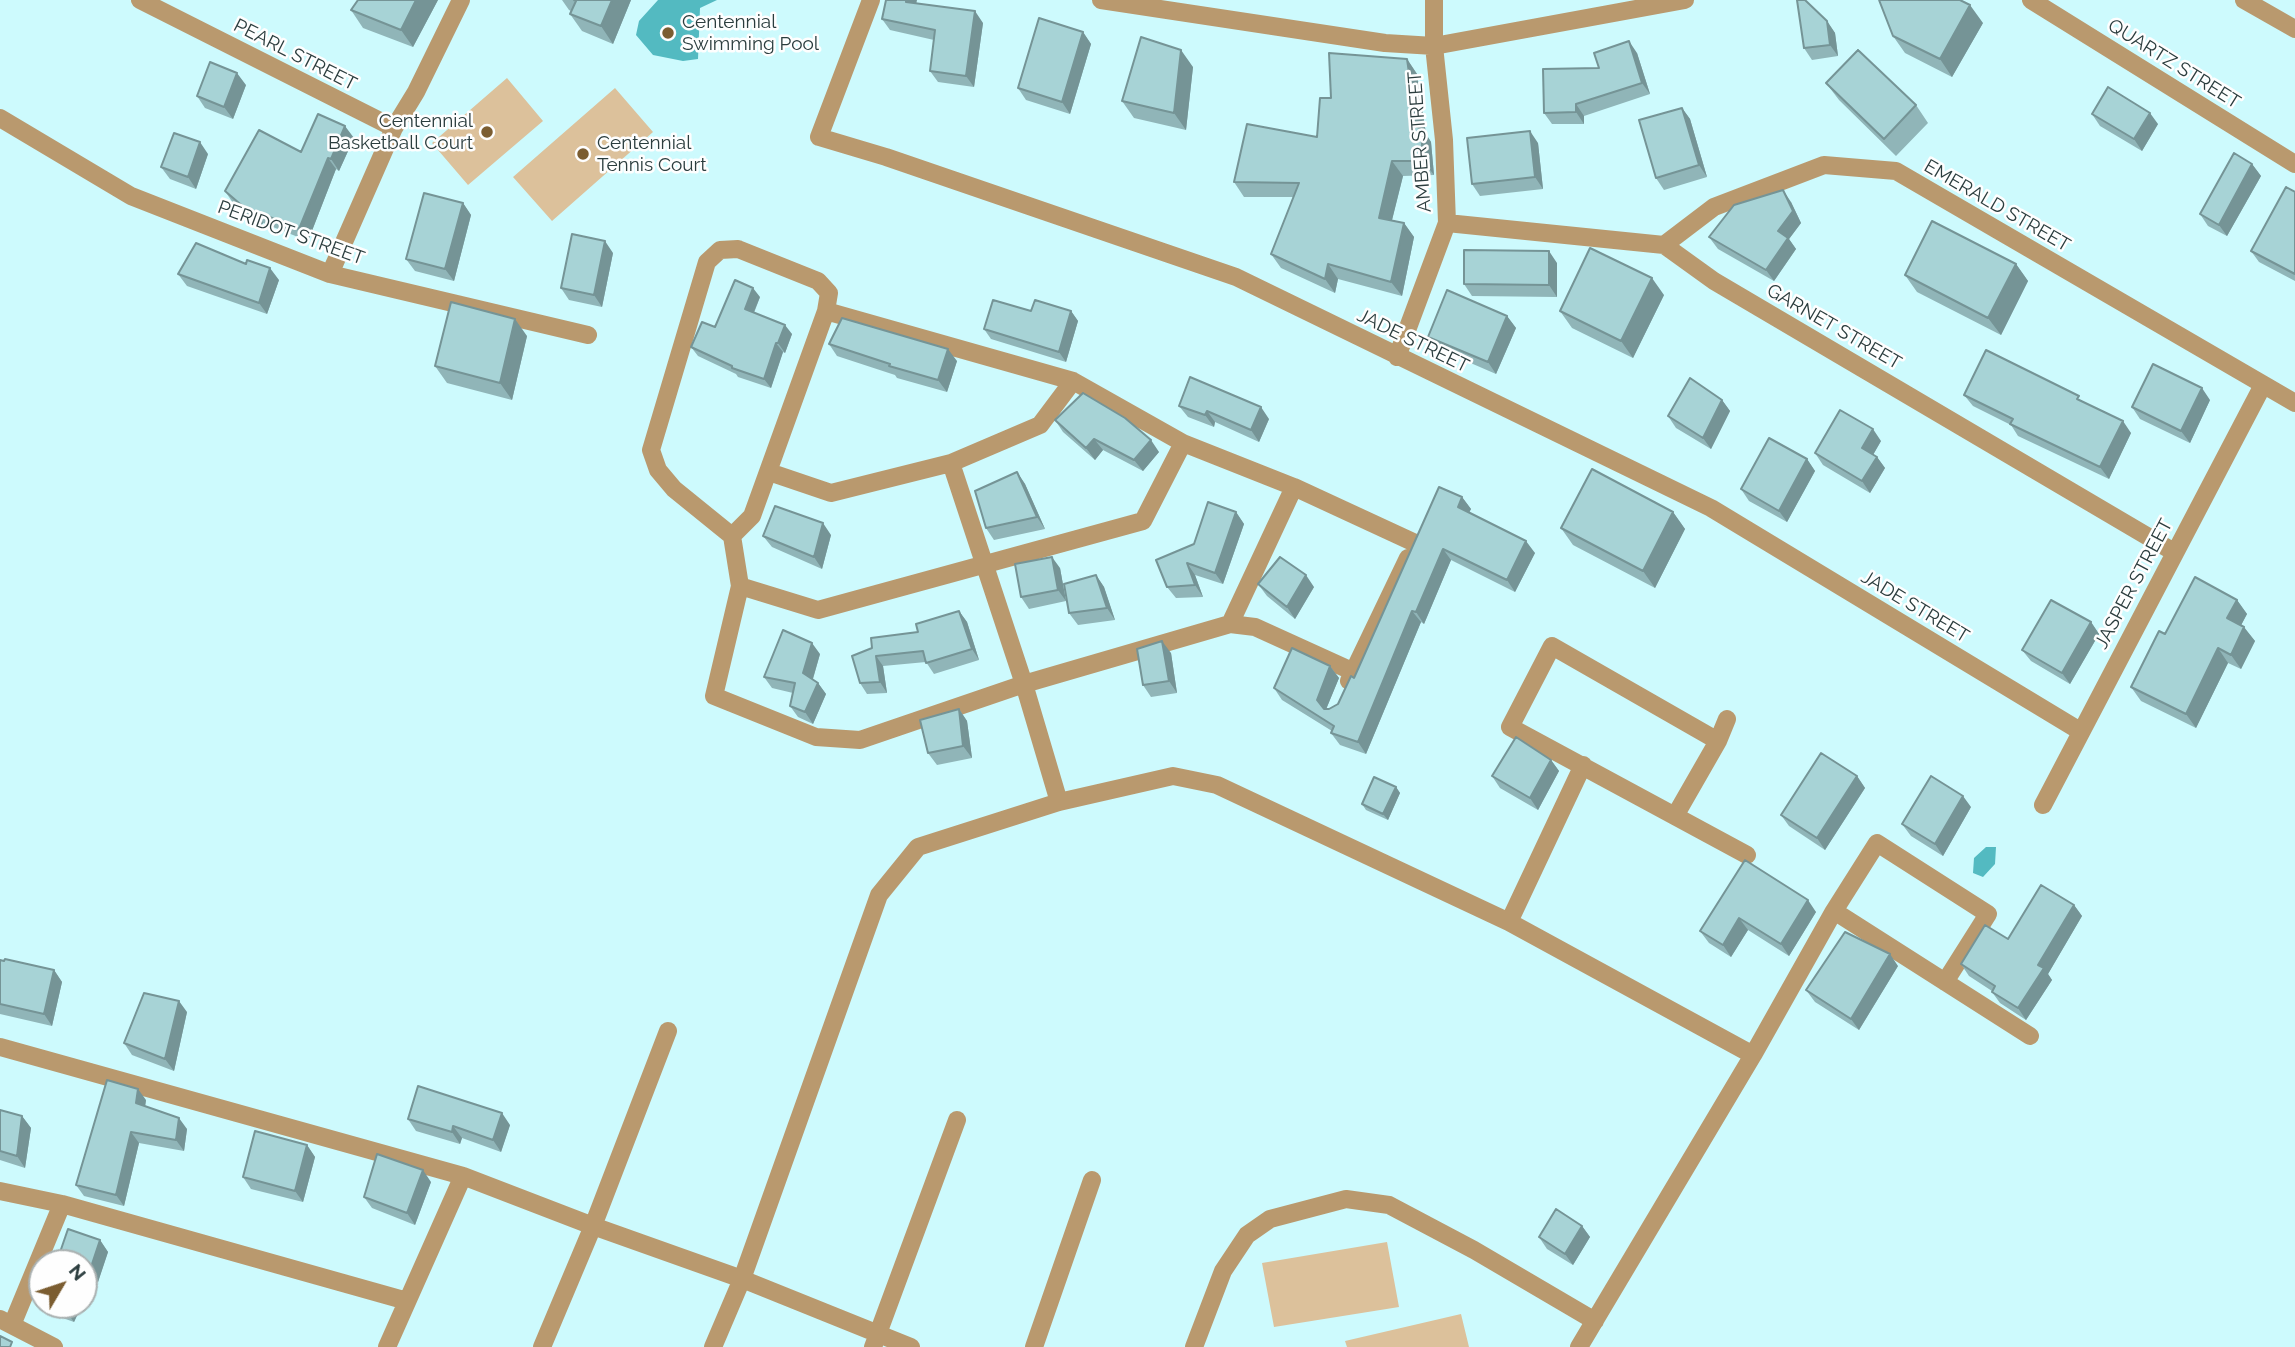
<!DOCTYPE html>
<html>
<head>
<meta charset="utf-8">
<style>
	body { margin:0 }
	#map { position:relative; width:2295px; height:1347px; overflow:hidden; background:#cdfafd; font-family:Raleway,sans-serif }
	canvas { display:block }
	.north { position:absolute; left:28px; top:1249px; width:70px; height:70px; box-sizing:border-box; background:#fefefe; border:2px solid #aab1b1; border-radius:50%; rotate:51deg; font-size:19px; font-weight:700; line-height:28px; text-align:center; color:#2b3d3e }
	.north::after { content:''; display:block; margin:auto; width:24px; height:32px; background:#7b5d31; clip-path:polygon(50% 0,100% 100%,50% 72%,0 100%) }
</style>
</head>
<body>
<div id="map">
<canvas width="2295" height="1347"></canvas>
<div class="north">N</div>
</div>
<script>
const g = document.querySelector('canvas').getContext('2d');
g.lineJoin = 'round';
function paint(path, color) { g.fillStyle = color; g.fill(path, 'evenodd'); }
const poly = rows => new Path2D(rows.map(r => 'M' + r).join(''));
function trace(path, color, width, dash) { g.strokeStyle = color; g.lineWidth = width; g.lineCap = dash ? 'butt' : 'round'; g.setLineDash(dash || []); g.stroke(path); }
function label(font, color, halo, rows, align = 'center') {
  g.font = font + ' Raleway,sans-serif'; g.lineWidth = 5; g.setLineDash([]); g.textBaseline = 'middle'; g.strokeStyle = halo; g.fillStyle = color; for (const [text, x, y, turn = 0] of rows) {
    g.save(); g.translate(x, y); g.rotate((+turn || 0) * Math.PI / 180); g.textAlign = isNaN(turn) ? turn : align; if (halo) g.strokeText(text, 0, 0); g.fillText(text, 0, 0); g.restore();
  }
}
const green = poly([
	[507,78,543,121,468,185,432,143],
	[615,88,653,132,552,221,513,177],
	[1387,1242,1399,1307,1274,1327,1262,1263],
	[1461,1314,1469,1347,1347,1347,1345,1341]
]);
const water = poly([
	[658,0,717,0,700,8,698,59,683,61,653,55,636,35,639,21],
	[1986,847,1996,847,1995,864,1983,877,1973,873,1974,858]
]);
const minor = poly([
	[140,0,394,128],
	[871,0,819,137,886,157,1236,277,1711,508,2080,731],
	[1101,0,1385,43,1434,46,1685,0],
	[2031,0,2295,164],
	[2244,0,2295,29],
	[0,118,131,196,330,274,588,335],
	[1447,223,1664,245,1714,281,2174,552],
	[1664,245,1714,207,1824,165,1896,171,2295,403],
	[738,249,818,281,829,293,826,311,752,516,732,536,674,489,658,470,651,450,707,262,720,250,738,249],
	[330,274,394,128,416,92,461,0],
	[826,311,1073,381,1183,443,1294,487,1415,543],
	[1397,357,1447,223,1444,140,1434,46,1434,0],
	[951,463,1024,684,1059,802],
	[769,472,831,493,951,463,1040,425,1073,381],
	[732,536,740,586,714,696,816,737,860,740,1024,684,1230,624,1255,627,1354,672],
	[740,586,818,610,1143,521,1183,443],
	[1230,624,1294,487],
	[1349,681,1408,558],
	[1718,741,1552,646,1510,727,1747,855],
	[2043,805,2263,385],
	[1675,816,1718,741,1727,719],
	[1834,911,2030,1036],
	[1509,922,1583,765],
	[0,1047,463,1176,593,1226,742,1279,911,1347],
	[0,1191,62,1204,407,1301],
	[0,1319,54,1347],
	[12,1325,62,1204],
	[387,1347,463,1176],
	[542,1347,593,1226,668,1031],
	[713,1347,742,1279,879,895,918,847,1059,802,1173,776,1217,785,1509,922,1753,1055],
	[873,1347,957,1120],
	[1034,1347,1092,1180],
	[1194,1347,1223,1271,1247,1235,1270,1219,1346,1199,1389,1205,1474,1250,1595,1321],
	[1579,1347,1753,1055,1834,911,1877,843,1988,914,1945,982]
]);
const wall = poly([
	[438,0,413,47,363,28,351,10],
	[562,0,631,0,613,44,582,31,570,14,571,11,569,10],
	[916,4,983,23,974,87,938,82,930,71,934,40,890,30,882,19],
	[1827,21,1835,33,1838,56,1812,60,1804,48],
	[1983,23,1952,77,1905,53,1893,36],
	[1083,32,1091,44,1070,114,1026,100,1018,88],
	[1637,53,1650,94,1584,116,1584,124,1552,124,1544,113,1599,68],
	[1407,59,1417,74,1426,134,1431,142,1434,175,1403,176,1392,220,1404,223,1414,237,1402,296,1338,279,1335,293,1281,268,1271,254,1293,197,1244,197,1234,182,1317,137,1331,98],
	[1193,67,1186,130,1134,118,1122,101],
	[1826,83,1916,105,1928,123,1896,156,1839,100],
	[246,85,233,119,205,108,197,96],
	[1682,108,1690,119,1707,177,1664,190,1656,178],
	[2092,114,2158,124,2142,151,2100,126],
	[354,138,339,171,336,169,308,241,263,223,261,226,233,203,225,191],
	[1538,143,1543,189,1480,196,1472,184],
	[208,154,196,189,170,179,161,167],
	[2252,164,2261,176,2227,236,2208,226,2200,214],
	[2295,192,2295,281,2259,262,2251,251],
	[1791,202,1801,223,1789,239,1796,249,1774,281,1718,249,1709,237],
	[463,203,471,215,454,281,415,271,406,259],
	[613,253,602,307,569,300,561,288],
	[1557,263,1557,297,1472,296,1464,284],
	[2016,264,2028,281,2001,335,1917,292,1905,275],
	[178,274,279,280,267,314,187,286],
	[1664,295,1633,358,1572,328,1560,311],
	[760,297,754,313,792,334,785,353,783,352,771,388,738,377,736,374,698,356,691,347,715,327],
	[1031,311,1071,311,1078,321,1066,362,991,339,984,329],
	[1507,316,1516,328,1496,374,1436,348,1428,337],
	[527,336,512,400,447,383,435,366],
	[829,344,957,361,947,392,897,378,895,375,837,356],
	[1964,395,2083,402,2131,433,2109,479,2018,436,2011,425,1973,406],
	[1722,400,1730,411,1711,449,1676,428,1668,416],
	[2210,400,2190,443,2140,419,2132,407],
	[1179,406,1269,419,1259,442,1215,422,1214,427,1188,417],
	[1055,420,1159,452,1143,471,1103,450,1095,460,1063,432],
	[1881,441,1873,455,1877,457,1885,468,1870,493,1823,465,1815,453],
	[1807,459,1815,471,1787,522,1749,501,1741,489],
	[1017,472,1025,484,1045,529,994,540,986,528],
	[1462,497,1471,509,1469,512,1535,553,1515,592,1451,560,1424,624,1421,622,1366,754,1340,745,1331,733,1332,731,1282,700,1274,688,1330,666,1339,678,1326,709,1329,709,1338,704],
	[1236,512,1244,524,1223,584,1195,575,1203,597,1176,598,1167,587,1194,544],
	[1673,512,1685,529,1655,588,1573,545,1561,528],
	[831,535,822,569,772,547,763,536],
	[1060,568,1066,601,1029,609,1021,597],
	[1096,575,1104,587,1115,620,1078,625,1069,613],
	[1258,584,1314,587,1295,619,1267,596],
	[2237,600,2247,614,2241,625,2255,641,2241,669,2228,663,2196,728,2141,701,2131,687,2165,634],
	[959,611,967,622,979,660,934,674,926,662,883,666,887,693,867,694,860,683,852,656,918,632],
	[2091,622,2099,634,2070,684,2031,661,2022,650],
	[1171,653,1177,693,1151,697,1143,685],
	[820,654,813,679,818,683,826,694,813,724,798,717,790,706,793,693,772,688,764,677],
	[959,709,967,721,972,758,937,765,928,753],
	[1551,760,1559,771,1538,810,1500,788,1492,776],
	[1857,776,1865,788,1825,850,1789,826,1781,815],
	[1396,787,1400,793,1388,820,1366,810,1362,804],
	[1971,807,1943,856,1911,836,1902,824],
	[1745,860,1816,912,1789,956,1748,930,1731,957,1709,943,1700,931],
	[2074,905,2082,916,2048,974,2052,980,2026,1020,2000,1003,1992,992,1992,991,1969,976,1961,964],
	[0,960,54,970,62,982,52,1026,0,1014],
	[1898,966,1859,1030,1815,1002,1806,990],
	[187,1012,174,1071,132,1055,124,1043],
	[146,1100,145,1106,187,1129,184,1151,139,1143,124,1206,84,1196,76,1185],
	[0,1110,22,1116,31,1128,25,1168,0,1160],
	[408,1119,510,1125,501,1152,462,1138,460,1144,416,1131],
	[307,1145,315,1157,303,1202,251,1189,243,1177],
	[431,1182,415,1225,372,1208,364,1197],
	[1582,1226,1590,1237,1573,1265,1547,1249,1539,1237],
	[100,1240,108,1252,98,1282,93,1280,84,1300,84,1263,45,1263,57,1261],
	[42,1270,42,1305,82,1305,74,1322,40,1310,32,1298]
]);
const shadedWall = poly([
	[416,0,438,0,413,47,401,30],
	[612,0,631,0,613,44,601,26],
	[906,0,917,0,914,14,906,2],
	[1970,5,1983,23,1952,77,1940,59],
	[975,11,983,23,974,87,966,76],
	[1827,21,1835,33,1838,56,1830,45],
	[1083,32,1091,44,1070,114,1062,102],
	[1629,41,1637,53,1650,94,1642,83],
	[1181,50,1193,67,1186,130,1174,113],
	[1407,59,1417,74,1426,134,1431,142,1434,175,1423,161,1417,127],
	[237,73,246,85,233,119,224,107],
	[1576,104,1584,116,1584,124,1576,112],
	[1682,108,1690,119,1707,177,1699,165],
	[2150,113,2158,124,2142,151,2134,139],
	[345,126,354,138,339,171,331,159],
	[1530,131,1538,143,1543,189,1535,177],
	[200,142,208,154,196,189,188,177],
	[328,158,336,169,308,241,299,229],
	[1392,161,1403,176,1389,232,1379,218],
	[2252,164,2261,176,2227,236,2219,225],
	[1783,190,1791,202,1801,223,1789,239,1796,249,1774,281,1766,270,1778,231],
	[463,203,471,215,454,281,445,269],
	[255,211,263,223,261,226,253,215],
	[1404,223,1414,237,1402,296,1391,282],
	[605,241,613,253,602,307,594,295],
	[1549,251,1557,263,1557,297,1549,285],
	[1328,264,1338,279,1335,293,1325,279],
	[2016,264,2028,281,2001,335,1988,318],
	[270,268,279,280,267,314,259,303],
	[1652,278,1664,295,1633,358,1621,341],
	[753,288,760,297,751,319,745,309],
	[1071,311,1078,321,1066,362,1059,352],
	[1507,316,1516,328,1496,374,1488,362],
	[515,319,527,336,512,400,500,383],
	[785,325,792,334,785,353,778,343],
	[776,343,783,352,771,388,764,379],
	[948,349,957,361,947,392,938,380],
	[2202,388,2210,400,2190,443,2181,431],
	[1722,400,1730,411,1711,449,1703,438],
	[1261,407,1269,419,1259,442,1251,430],
	[1207,411,1215,422,1214,427,1205,415],
	[2123,421,2131,433,2109,479,2100,467],
	[1873,429,1881,441,1870,460,1862,448],
	[1094,439,1103,450,1095,460,1086,448],
	[1151,440,1159,452,1143,471,1134,460],
	[1877,457,1885,468,1870,493,1862,481],
	[1807,459,1815,471,1787,522,1779,511],
	[1017,472,1025,484,1045,529,1037,517],
	[1462,497,1471,509,1466,519,1458,507],
	[1236,512,1244,524,1223,584,1215,573],
	[1673,512,1685,529,1655,588,1643,571],
	[823,523,831,535,822,569,814,557],
	[1526,541,1535,553,1515,592,1507,580],
	[1443,549,1451,560,1424,624,1416,612],
	[1052,557,1060,568,1066,601,1058,590],
	[1187,563,1195,575,1203,597,1195,585],
	[1096,575,1104,587,1115,620,1107,608],
	[1306,575,1314,587,1295,619,1287,607],
	[2237,600,2247,614,2237,633,2227,618],
	[959,611,967,622,979,660,972,649],
	[1412,611,1421,622,1366,754,1358,742],
	[2091,622,2099,634,2070,684,2062,673],
	[2244,627,2255,641,2241,669,2231,655],
	[1162,641,1171,653,1177,693,1169,681],
	[812,643,820,654,811,685,803,673],
	[2218,648,2228,663,2196,728,2186,714],
	[876,656,883,666,887,693,880,682],
	[1330,666,1339,678,1325,712,1317,700],
	[818,683,826,694,813,724,805,712],
	[959,709,967,721,972,758,963,746],
	[1551,760,1559,771,1538,810,1530,798],
	[1857,776,1865,788,1825,850,1817,838],
	[1396,787,1400,793,1388,820,1383,814],
	[1963,796,1971,807,1943,856,1935,844],
	[1808,900,1816,912,1789,956,1781,944],
	[2074,905,2082,916,2048,974,2052,980,2026,1020,2018,1008,2038,965],
	[1739,918,1748,930,1731,957,1723,945],
	[1890,954,1898,966,1859,1030,1851,1019],
	[54,970,62,982,52,1026,44,1014],
	[179,1001,187,1012,174,1071,165,1059],
	[138,1089,146,1100,144,1114,136,1103],
	[502,1113,510,1125,501,1152,493,1140],
	[22,1116,31,1128,25,1168,17,1156],
	[179,1118,187,1129,184,1151,176,1140],
	[453,1126,462,1138,460,1144,452,1132],
	[131,1132,139,1143,124,1206,116,1195],
	[307,1145,315,1157,303,1202,295,1191],
	[423,1170,431,1182,415,1225,407,1213],
	[1582,1226,1590,1237,1573,1265,1565,1254],
	[100,1240,108,1252,98,1282,90,1270],
	[85,1269,93,1280,84,1300,84,1271],
	[68,1305,82,1305,74,1322,65,1310]
]);
const building = poly([
	[358,0,416,0,401,30,351,10,358,0],
	[574,0,612,0,601,26,570,14,576,1,574,0],
	[886,0,906,0,906,2,975,11,966,76,930,71,935,30,882,19,886,0],
	[1797,0,1805,0,1827,21,1830,45,1804,48,1797,0],
	[1879,0,1960,0,1970,5,1940,59,1893,36,1879,0],
	[1039,18,1083,32,1062,102,1018,88,1039,18],
	[1141,37,1181,50,1174,113,1122,101,1141,37],
	[1629,41,1642,83,1576,104,1576,112,1544,113,1543,69,1599,68,1594,53,1629,41],
	[1858,50,1916,105,1884,139,1826,83,1858,50],
	[1329,53,1407,59,1417,127,1421,128,1423,161,1392,161,1379,218,1404,223,1391,282,1328,264,1325,279,1271,254,1299,183,1234,182,1247,124,1317,137,1320,98,1331,98,1329,53],
	[210,62,237,73,224,107,197,96,210,62],
	[2108,87,2150,113,2134,139,2092,114,2108,87],
	[1682,108,1699,165,1656,178,1639,120,1682,108],
	[318,114,345,126,331,159,328,158,299,229,255,211,253,215,225,191,259,130,301,152,318,114],
	[1530,131,1535,177,1472,184,1467,138,1530,131],
	[174,133,200,142,188,177,161,167,174,133],
	[2234,153,2252,164,2219,225,2200,214,2234,153],
	[2286,187,2295,192,2295,274,2251,251,2286,187],
	[1783,190,1793,211,1778,231,1788,238,1766,270,1709,237,1734,205,1783,190],
	[424,193,463,203,445,269,406,259,424,193],
	[1932,221,2016,264,1988,318,1905,275,1932,221],
	[572,234,605,241,594,295,561,288,572,234],
	[196,243,246,264,247,260,270,268,259,303,178,274,196,243],
	[1590,248,1652,278,1621,341,1560,311,1590,248],
	[1464,250,1549,251,1549,285,1464,284,1464,250],
	[735,280,753,288,745,309,785,325,778,343,776,343,764,379,732,368,732,366,691,347,702,322,715,327,735,280],
	[1447,290,1507,316,1488,362,1428,337,1447,290],
	[993,300,1031,311,1035,300,1071,311,1059,352,984,329,993,300],
	[451,302,515,319,500,383,435,366,451,302],
	[842,318,948,349,938,380,889,366,890,364,829,344,842,318],
	[1986,350,2079,396,2077,399,2123,421,2100,467,2010,424,2013,419,1964,395,1986,350],
	[2153,364,2202,388,2181,431,2132,407,2153,364],
	[1190,377,1261,407,1251,430,1207,411,1205,415,1179,406,1190,377],
	[1690,378,1722,400,1703,438,1668,416,1690,378],
	[1083,393,1125,418,1151,440,1134,460,1094,439,1086,448,1055,420,1083,393],
	[1840,410,1873,429,1862,448,1877,457,1862,481,1815,453,1840,410],
	[1769,438,1807,459,1779,511,1741,489,1769,438],
	[1592,469,1673,512,1643,571,1561,528,1592,469],
	[1017,472,1037,517,986,528,975,491,1017,472],
	[1439,487,1462,497,1458,507,1526,541,1507,580,1443,549,1416,612,1412,611,1358,742,1331,733,1334,726,1274,688,1292,648,1330,666,1317,700,1324,709,1329,709,1338,704,1351,676,1354,678,1439,487],
	[1208,502,1236,512,1215,573,1187,563,1195,585,1167,587,1156,560,1194,544,1208,502],
	[775,506,823,523,814,557,763,536,775,506],
	[1052,557,1058,590,1021,597,1015,564,1052,557],
	[1280,557,1306,575,1287,607,1258,584,1280,557],
	[1096,575,1107,608,1069,613,1064,584,1096,575],
	[2195,577,2237,600,2227,618,2244,627,2231,655,2218,648,2186,714,2131,687,2159,631,2165,634,2195,577],
	[2051,600,2091,622,2062,673,2022,650,2051,600],
	[959,611,972,649,926,663,923,651,876,656,880,682,860,683,852,656,872,648,871,638,918,632,916,624,959,611],
	[783,630,812,643,803,673,818,683,805,712,790,706,795,683,764,677,783,630],
	[1162,641,1169,681,1143,685,1137,649,1162,641],
	[959,709,963,746,928,753,920,720,959,709],
	[1516,737,1551,760,1530,798,1492,776,1516,737],
	[1821,753,1857,776,1817,838,1781,815,1821,753],
	[1931,776,1963,796,1935,844,1902,824,1931,776],
	[1374,777,1396,787,1383,814,1362,804,1374,777],
	[1745,860,1808,900,1781,944,1739,918,1723,945,1700,931,1745,860],
	[2041,885,2074,905,2038,965,2044,968,2018,1008,1992,992,1995,986,1961,964,1985,925,2008,939,2041,885],
	[1845,932,1890,954,1851,1019,1806,990,1845,932],
	[5,959,54,970,44,1014,0,1004,0,960,4,961,5,959],
	[144,993,179,1001,165,1059,124,1043,144,993],
	[107,1080,138,1089,136,1103,179,1118,176,1140,131,1132,116,1195,76,1185,107,1080],
	[418,1086,502,1113,493,1140,453,1126,452,1132,408,1119,418,1086],
	[0,1110,22,1116,17,1156,0,1151,0,1110],
	[255,1131,307,1145,295,1191,243,1177,255,1131],
	[377,1154,423,1170,407,1213,364,1197,377,1154],
	[1556,1209,1582,1226,1565,1254,1539,1237,1556,1209],
	[68,1229,100,1240,90,1270,85,1269,84,1271,84,1263,45,1263,47,1256,57,1261,68,1229],
	[42,1270,42,1302,32,1298,42,1270],
	[51,1305,68,1305,65,1310,51,1305],
	[0,1336,12,1342,10,1347,0,1347,0,1336]
]);
const markers = [
	[668,33,7,"#7b5d31"],
	[487,132,7,"#7b5d31"],
	[583,154,7,"#7b5d31"]
];
const poiNames = [
	["Centennial",682,22],
	["Swimming Pool",682,44],
	["Centennial",473,121,"right"],
	["Basketball Court",473,143,"right"],
	["Centennial",597,143],
	["Tennis Court",597,165]
];
const streetNames = [
	["PEARL STREET",295,55,27],
	["QUARTZ STREET",2174,64,32],
	["AMBER STREET",1420,142,-94],
	["EMERALD STREET",1997,206,30],
	["PERIDOT STREET",291,233,20],
	["GARNET STREET",1834,327,30],
	["JADE STREET",1413,341,26],
	["JASPER STREET",2134,584,-62],
	["JADE STREET",1915,607,31]
];
paint(green, '#dcc19b');
paint(water, '#53bac1');
trace(minor, '#b9996e', 18);
paint(wall, '#90b5b8');
paint(shadedWall, '#759496');
paint(building, '#a7d3d6');
trace(building, '#759496', 2);
for (const [x, y, r, color] of markers) { const dot = new Path2D(); dot.arc(x, y, r, 0, 2 * Math.PI); g.fillStyle = color; g.fill(dot); trace(dot, '#fefefe', 2.5); }
label('19px', '#2b3d3e', '#fefefe', poiNames, 'left');
label('19px', '#2b3d3e', '#fefefe', streetNames);
</script>
</body>
</html>
